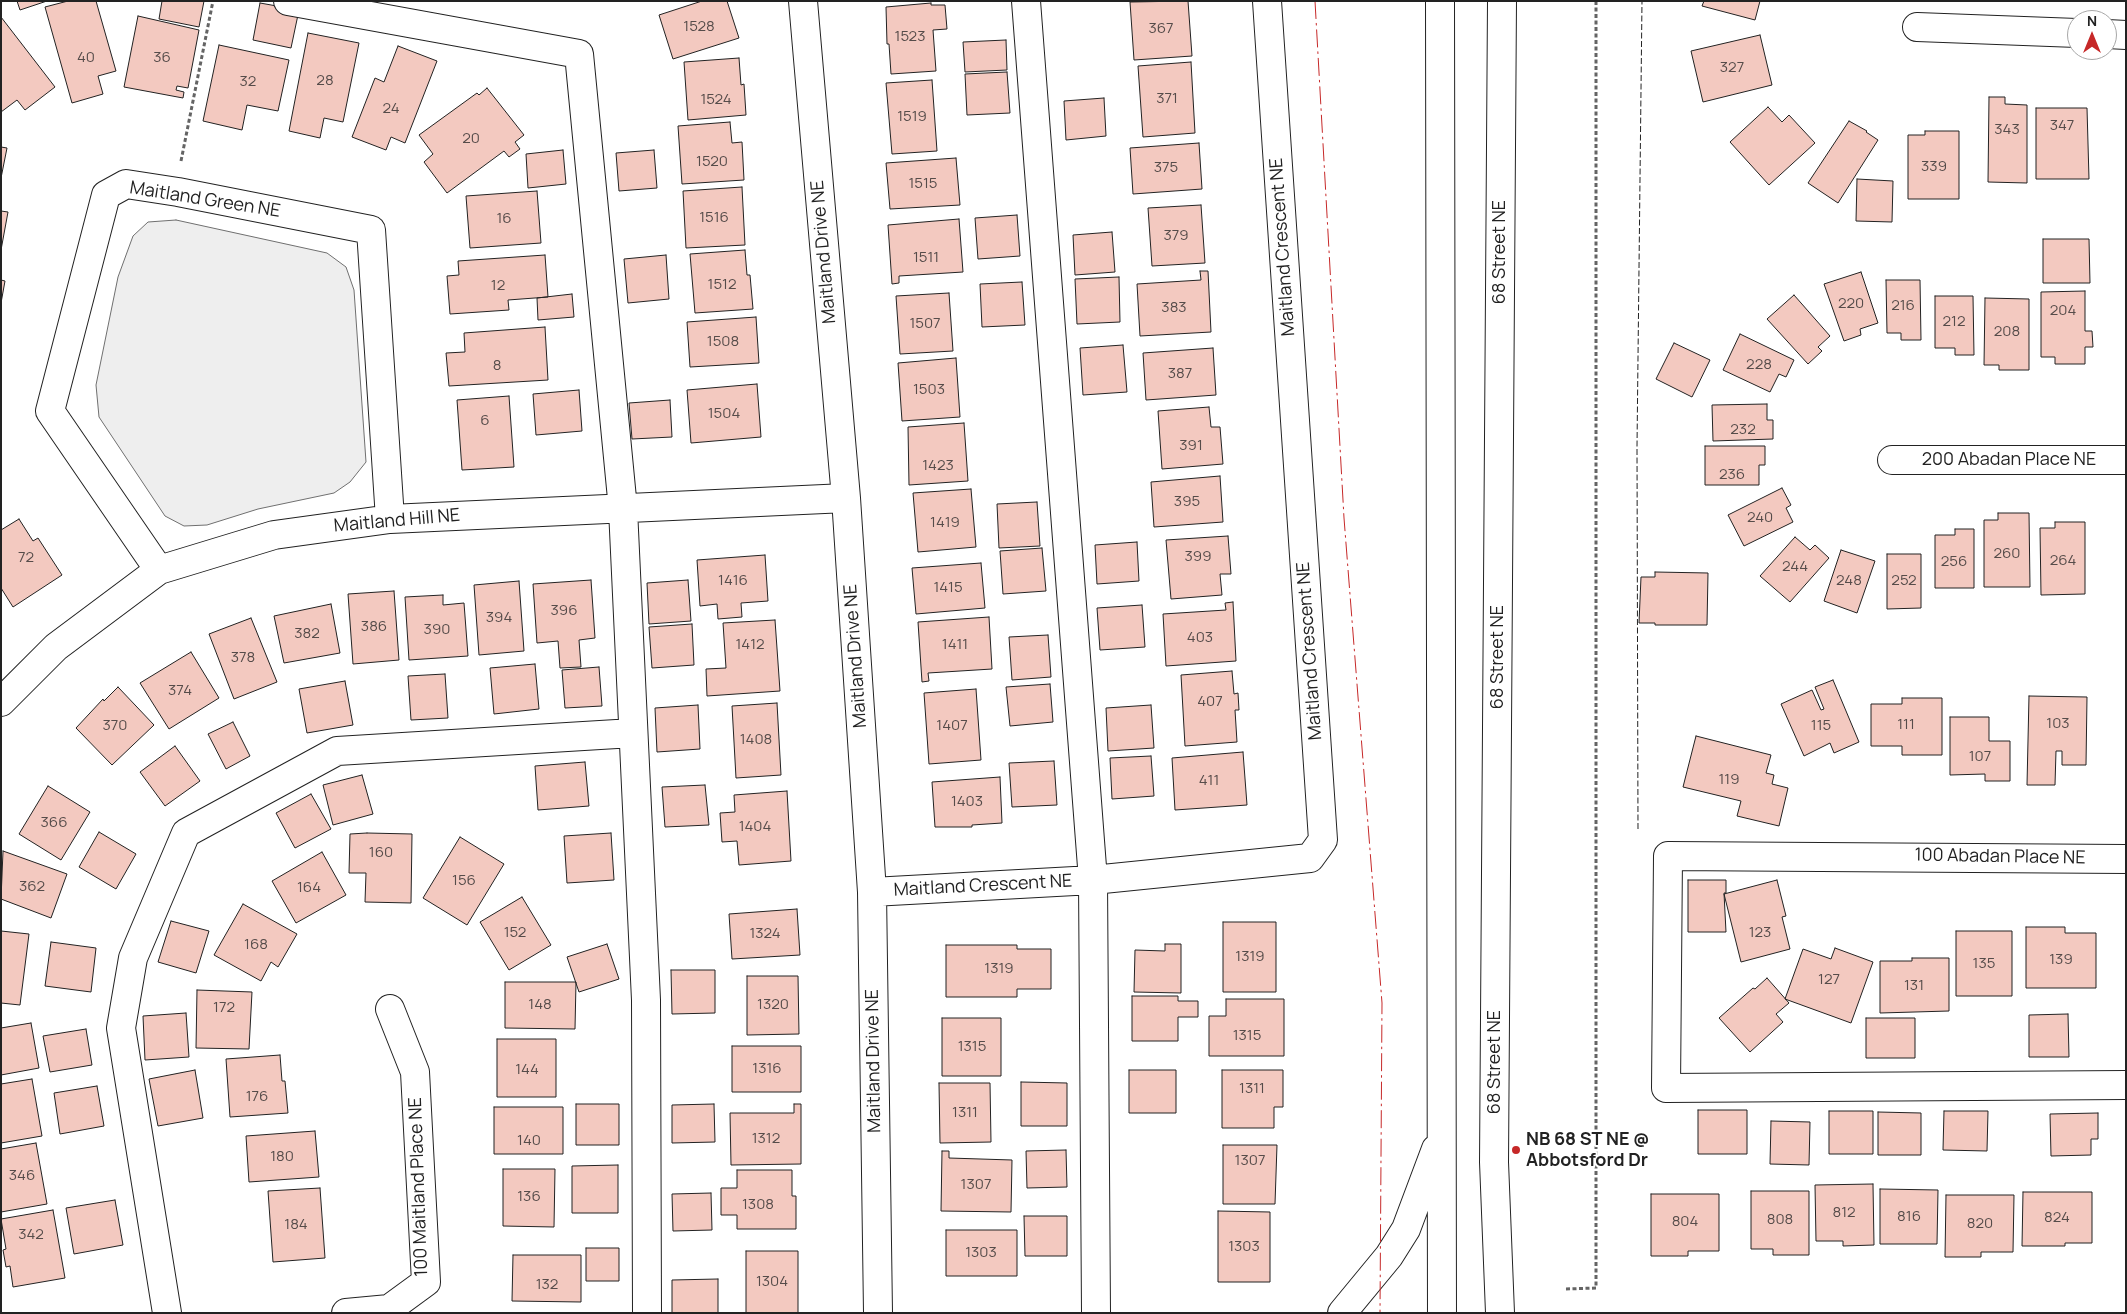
<!DOCTYPE html>
<html>
<head>
<meta charset="utf-8">
<style>
	body { margin:0 }
	#map { position:relative; width:2127px; height:1314px; overflow:hidden; background:#fff; font-family:Manrope,sans-serif }
	canvas { display:block }
	.frame { position:absolute; inset:0; border:2px solid #222; pointer-events:none }
	.north { position:absolute; left:2067px; top:10px; width:50px; height:50px; box-sizing:border-box; background:#fff; border:1px solid #a7a7a7; border-radius:50%; rotate:0deg; font-size:14px; font-weight:700; line-height:20px; text-align:center; color:#222 }
	.north::after { content:''; display:block; margin:auto; width:18px; height:22px; background:#c62828; clip-path:polygon(50% 0,100% 100%,50% 72%,0 100%) }
</style>
</head>
<body>
<div id="map">
<canvas width="2127" height="1314"></canvas>
<div class="frame"></div>
<div class="north">N</div>
</div>
<script>
const g = document.querySelector('canvas').getContext('2d');
g.lineJoin = 'round';
function paint(path, color) { g.fillStyle = color; g.fill(path, 'evenodd'); }
const poly = rows => new Path2D(rows.map(r => 'M' + r).join(''));
function trace(path, color, width, dash) { g.strokeStyle = color; g.lineWidth = width; g.lineCap = dash ? 'butt' : 'round'; g.setLineDash(dash || []); g.stroke(path); }
function label(font, color, halo, rows, align = 'center') {
  g.font = font + ' Manrope,sans-serif'; g.lineWidth = 4; g.setLineDash([]); g.textBaseline = 'middle'; g.strokeStyle = halo; g.fillStyle = color; for (const [text, x, y, turn = 0] of rows) {
    g.save(); g.translate(x, y); g.rotate((+turn || 0) * Math.PI / 180); g.textAlign = isNaN(turn) ? turn : align; if (halo) g.strokeText(text, 0, 0); g.fillText(text, 0, 0); g.restore();
  }
}
const green = poly([
	[176,220,327,253,346,267,354,290,366,462,350,482,334,493,258,509,207,525,184,526,165,516,99,417,96,385,118,277,133,236,148,222,176,220]
]);
const building = poly([
	[17,1,47,1,20,10,17,1],
	[68,1,96,1,116,71,98,76,103,94,72,103,45,7,68,1],
	[162,1,204,1,199,27,159,19,162,1],
	[702,1,727,1,739,38,673,59,659,15,702,1],
	[1188,1,1192,56,1134,60,1130,2,1188,1],
	[1704,1,1760,1,1755,20,1702,6,1704,1],
	[260,3,299,10,291,48,253,40,260,3],
	[931,3,931,5,945,5,947,29,933,30,936,71,891,74,889,44,887,44,886,7,931,3],
	[138,16,199,30,188,88,177,86,176,90,184,92,183,98,124,87,138,16],
	[1,17,55,87,25,110,17,100,1,112,1,17],
	[308,33,359,43,343,122,324,118,320,138,289,131,308,33],
	[1760,35,1772,85,1703,102,1691,51,1760,35],
	[1006,40,1007,70,965,72,963,42,1006,40],
	[219,45,289,60,278,111,247,105,242,130,203,121,219,45],
	[398,46,437,61,405,143,391,137,386,150,352,137,375,78,384,82,398,46],
	[739,58,741,85,744,84,746,115,688,120,684,62,739,58],
	[1191,62,1195,133,1143,137,1138,66,1191,62],
	[1007,72,1010,113,967,115,965,74,1007,72],
	[932,80,937,151,892,154,886,83,932,80],
	[487,88,524,135,515,142,520,149,509,157,504,151,447,193,424,162,433,154,419,135,477,93,479,95,487,88],
	[1989,97,2005,97,2005,104,2027,105,2027,183,1988,182,1989,97],
	[1104,98,1106,136,1066,140,1064,101,1104,98],
	[1768,107,1782,122,1789,115,1815,143,1769,185,1730,142,1768,107],
	[2036,108,2087,108,2089,179,2036,179,2036,108],
	[1849,121,1867,131,1866,132,1878,140,1838,203,1808,183,1849,121],
	[730,122,732,143,742,142,744,180,682,184,678,126,730,122],
	[1925,131,1959,131,1959,199,1908,199,1908,135,1925,135,1925,131],
	[1199,143,1202,189,1133,194,1130,148,1199,143],
	[1,147,7,148,1,178,1,147],
	[563,150,566,184,528,188,526,154,563,150],
	[654,150,657,188,619,191,616,153,654,150],
	[956,158,960,205,890,209,886,163,956,158],
	[1857,179,1893,181,1892,222,1856,221,1857,179],
	[742,187,745,245,686,248,683,191,742,187],
	[537,191,541,243,470,248,466,196,537,191],
	[1201,205,1205,263,1152,266,1148,208,1201,205],
	[1,211,8,212,1,250,1,211],
	[1017,215,1020,256,978,259,975,218,1017,215],
	[959,219,963,272,899,276,899,283,892,284,888,225,959,219],
	[1112,232,1115,272,1075,275,1073,235,1112,232],
	[2043,239,2089,239,2090,283,2043,283,2043,239],
	[745,250,747,275,750,275,753,309,695,313,690,254,745,250],
	[545,255,548,297,508,300,509,310,450,314,447,276,459,275,458,261,545,255],
	[666,255,669,299,628,303,624,259,666,255],
	[1200,271,1208,271,1211,332,1140,336,1137,284,1201,280,1200,271],
	[1861,272,1878,323,1860,329,1861,335,1844,341,1824,284,1861,272],
	[1119,277,1120,322,1077,324,1075,279,1119,277],
	[1,280,5,281,1,303,1,280],
	[1886,280,1920,280,1921,340,1901,340,1901,333,1887,333,1886,280],
	[1022,282,1025,325,982,327,980,284,1022,282],
	[2085,291,2085,331,2092,331,2093,347,2085,347,2085,364,2055,364,2055,357,2041,357,2041,292,2085,291],
	[949,293,953,351,900,354,896,296,949,293],
	[572,294,574,317,538,320,537,298,572,294],
	[1794,295,1830,336,1818,347,1822,351,1808,364,1767,319,1794,295],
	[1935,296,1973,296,1974,355,1955,355,1955,348,1935,348,1935,296],
	[1985,298,2029,299,2029,370,1999,370,1999,365,1984,365,1985,298],
	[756,317,759,363,690,367,687,322,756,317],
	[545,327,548,380,449,386,446,353,465,352,464,333,545,327],
	[1740,334,1794,360,1786,377,1779,374,1770,392,1723,370,1740,334],
	[1674,343,1710,360,1692,397,1656,379,1674,343],
	[1123,345,1127,392,1083,395,1080,348,1123,345],
	[1213,348,1216,395,1146,400,1143,353,1213,348],
	[956,358,960,417,902,421,898,363,956,358],
	[757,384,761,437,691,443,687,390,757,384],
	[579,390,582,431,536,435,533,394,579,390],
	[509,396,514,467,462,470,457,400,509,396],
	[670,400,672,437,632,439,629,403,670,400],
	[1767,404,1767,420,1773,420,1773,439,1713,441,1712,405,1767,404],
	[1209,407,1211,427,1220,427,1223,464,1162,469,1158,411,1209,407],
	[964,423,968,481,909,485,908,427,964,423],
	[1705,446,1765,446,1765,465,1759,465,1759,485,1705,485,1705,446],
	[1220,476,1223,522,1154,527,1151,482,1220,476],
	[1782,488,1791,505,1786,508,1793,522,1744,546,1728,515,1782,488],
	[971,489,976,547,918,552,913,493,971,489],
	[1037,502,1040,546,999,548,997,504,1037,502],
	[1998,513,2029,513,2030,587,1984,587,1984,520,1998,520,1998,513],
	[19,519,33,541,38,538,62,575,13,607,1,588,1,530,19,519],
	[2055,522,2085,522,2085,594,2041,595,2040,528,2055,528,2055,522],
	[1955,529,1974,529,1974,588,1935,588,1935,535,1955,535,1955,529],
	[1228,536,1231,574,1220,574,1222,595,1171,599,1166,540,1228,536],
	[1795,537,1810,550,1815,545,1829,558,1790,602,1760,576,1795,537],
	[1137,542,1139,581,1097,584,1095,545,1137,542],
	[1042,548,1046,591,1003,594,1000,551,1042,548],
	[1841,550,1875,561,1857,613,1824,601,1841,550],
	[1887,554,1921,554,1921,608,1887,609,1887,554],
	[765,555,768,601,741,603,742,617,718,619,717,604,700,606,697,560,765,555],
	[981,563,985,608,916,614,912,568,981,563],
	[1655,572,1708,573,1707,625,1655,625,1655,623,1639,623,1641,577,1655,577,1655,572],
	[591,580,595,638,579,640,581,667,560,668,558,641,537,643,533,584,591,580],
	[688,580,691,621,649,624,647,583,688,580],
	[519,581,524,651,479,655,474,585,519,581],
	[394,591,399,660,353,664,348,594,394,591],
	[443,595,443,605,464,603,468,656,409,660,405,597,443,595],
	[1233,602,1236,661,1166,666,1163,614,1226,610,1225,603,1233,602],
	[331,604,340,653,284,663,274,616,331,604],
	[1142,605,1145,647,1100,650,1097,608,1142,605],
	[989,617,992,669,928,673,929,681,922,682,918,622,989,617],
	[251,618,277,682,234,699,209,634,251,618],
	[775,620,780,691,707,696,706,669,726,668,723,623,775,620],
	[692,624,694,665,652,668,649,627,692,624],
	[1048,635,1051,677,1012,680,1009,637,1048,635],
	[191,652,219,698,169,729,140,683,191,652],
	[535,664,539,709,494,714,490,668,535,664],
	[599,667,602,706,565,708,562,670,599,667],
	[1232,671,1234,694,1238,693,1239,710,1235,710,1237,742,1185,746,1181,675,1232,671],
	[445,674,448,718,411,720,408,676,445,674],
	[1833,680,1859,742,1834,753,1830,743,1804,756,1781,704,1812,690,1821,710,1824,709,1815,687,1833,680],
	[345,681,353,725,307,733,299,689,345,681],
	[1050,684,1053,722,1010,726,1006,687,1050,684],
	[118,687,154,725,112,765,76,728,103,699,104,701,118,687],
	[976,689,981,760,929,764,924,693,976,689],
	[2029,696,2087,697,2086,765,2062,765,2062,751,2056,751,2055,785,2027,785,2029,696],
	[1902,698,1942,698,1942,755,1902,755,1902,746,1871,746,1871,704,1902,704,1902,698],
	[777,703,781,775,736,778,732,706,777,703],
	[698,705,700,749,657,752,655,708,698,705],
	[1151,705,1154,748,1108,751,1106,708,1151,705],
	[1950,717,1989,717,1989,741,2010,741,2010,781,1985,781,1985,774,1950,775,1950,717],
	[233,722,250,756,226,769,208,734,233,722],
	[1696,736,1771,755,1766,773,1774,775,1772,784,1788,788,1779,826,1737,816,1741,801,1683,787,1696,736],
	[175,746,200,781,165,806,140,772,175,746],
	[1243,752,1247,805,1175,810,1172,758,1243,752],
	[1151,756,1154,796,1112,799,1110,758,1151,756],
	[1054,761,1057,805,1012,807,1009,763,1054,761],
	[585,762,589,806,538,810,535,766,585,762],
	[362,775,373,814,333,825,323,785,362,775],
	[1000,777,1002,823,972,825,972,827,935,827,932,782,1000,777],
	[705,785,709,825,665,827,662,787,705,785],
	[48,786,90,812,61,860,19,834,48,786],
	[787,791,791,861,739,865,737,841,722,842,720,813,735,812,734,795,787,791],
	[311,794,331,829,295,848,276,813,311,794],
	[99,832,136,854,116,889,79,867,99,832],
	[367,833,412,834,411,903,365,902,366,873,349,873,350,834,367,833],
	[611,833,614,880,567,883,564,836,611,833],
	[460,837,504,864,467,925,423,898,460,837],
	[3,851,67,874,51,918,1,899,3,851],
	[322,852,346,895,296,923,272,881,322,852],
	[1688,880,1726,880,1726,893,1724,893,1726,932,1688,932,1688,880],
	[1777,880,1786,916,1782,917,1790,949,1741,962,1724,894,1777,880],
	[522,897,551,945,509,970,480,922,522,897],
	[243,904,297,934,278,967,271,962,261,981,214,955,243,904],
	[797,909,800,955,732,959,729,914,797,909],
	[171,921,209,931,196,973,158,962,171,921],
	[1223,922,1276,922,1276,992,1223,992,1223,922],
	[2026,927,2065,927,2065,933,2096,933,2096,988,2026,988,2026,927],
	[1,931,29,934,20,1005,1,1003,1,931],
	[1956,931,2012,931,2012,996,1956,996,1956,931],
	[51,942,96,948,91,992,45,986,51,942],
	[607,944,619,979,579,992,567,957,607,944],
	[1165,944,1181,944,1181,993,1134,992,1135,950,1165,951,1165,944],
	[946,945,1017,945,1017,949,1051,949,1051,989,1017,989,1017,997,946,997,946,945],
	[1835,948,1873,962,1851,1023,1785,999,1803,949,1831,959,1835,948],
	[1912,958,1949,958,1949,1011,1880,1013,1880,961,1912,961,1912,958],
	[671,970,715,970,715,1013,672,1014,671,970],
	[747,976,798,976,799,1034,747,1035,747,976],
	[1767,978,1789,1003,1776,1014,1783,1022,1750,1052,1719,1018,1753,988,1755,989,1767,978],
	[505,982,576,982,575,1029,505,1028,505,982],
	[197,990,252,992,249,1049,196,1048,197,990],
	[1132,996,1178,996,1178,1001,1198,1001,1198,1017,1178,1017,1178,1041,1132,1041,1132,996],
	[1226,999,1284,999,1284,1056,1209,1056,1209,1016,1226,1016,1226,999],
	[186,1013,189,1057,145,1060,143,1016,186,1013],
	[2068,1014,2069,1057,2029,1057,2029,1015,2068,1014],
	[942,1018,1001,1018,1001,1076,942,1076,942,1018],
	[1866,1018,1915,1018,1915,1058,1866,1058,1866,1018],
	[31,1023,39,1068,1,1075,1,1028,31,1023],
	[86,1029,92,1065,50,1072,43,1036,86,1029],
	[497,1039,556,1039,556,1097,497,1097,497,1039],
	[732,1046,801,1046,801,1092,732,1092,732,1046],
	[280,1055,282,1081,285,1081,288,1113,230,1117,226,1059,280,1055],
	[195,1070,203,1118,158,1126,149,1079,195,1070],
	[1129,1070,1176,1070,1176,1113,1129,1113,1129,1070],
	[1222,1070,1283,1070,1283,1107,1274,1107,1274,1128,1222,1128,1222,1070],
	[32,1079,42,1136,1,1143,1,1084,32,1079],
	[1021,1082,1067,1083,1067,1126,1021,1126,1021,1082],
	[939,1083,990,1083,991,1142,940,1143,939,1083],
	[97,1086,104,1126,60,1134,54,1093,97,1086],
	[576,1104,619,1104,619,1145,576,1145,576,1104],
	[714,1104,715,1142,672,1143,672,1105,714,1104],
	[794,1104,801,1104,801,1164,731,1165,730,1113,794,1113,794,1104],
	[494,1107,563,1107,563,1154,494,1154,494,1107],
	[1698,1110,1747,1110,1747,1154,1698,1154,1698,1110],
	[1829,1111,1873,1111,1873,1154,1829,1154,1829,1111],
	[1944,1111,1988,1111,1987,1151,1943,1150,1944,1111],
	[1878,1112,1921,1113,1921,1155,1878,1155,1878,1112],
	[2098,1113,2098,1139,2091,1139,2091,1155,2051,1156,2050,1114,2098,1113],
	[1771,1121,1810,1122,1809,1165,1770,1164,1771,1121],
	[315,1131,319,1177,249,1182,246,1136,315,1131],
	[36,1143,47,1204,1,1212,1,1149,36,1143],
	[1223,1145,1277,1145,1275,1204,1223,1204,1223,1145],
	[1066,1150,1067,1187,1027,1188,1026,1151,1066,1150],
	[942,1151,949,1151,949,1158,1012,1160,1011,1212,941,1211,942,1151],
	[618,1165,618,1213,572,1213,572,1166,618,1165],
	[503,1169,555,1169,554,1227,503,1226,503,1169],
	[737,1170,792,1170,792,1196,796,1196,796,1229,737,1229,737,1215,721,1215,721,1188,737,1188,737,1170],
	[1873,1184,1874,1245,1843,1246,1843,1241,1816,1241,1815,1185,1873,1184],
	[320,1188,325,1258,273,1262,268,1191,320,1188],
	[1880,1189,1938,1190,1937,1244,1880,1244,1880,1189],
	[1751,1191,1809,1191,1809,1255,1773,1255,1773,1249,1751,1249,1751,1191],
	[2023,1192,2092,1192,2092,1243,2065,1243,2065,1246,2022,1246,2023,1192],
	[711,1193,712,1230,673,1231,672,1194,711,1193],
	[1651,1194,1719,1194,1719,1251,1688,1251,1688,1256,1651,1256,1651,1194],
	[1946,1195,2014,1195,2013,1252,1981,1252,1981,1257,1945,1257,1946,1195],
	[115,1200,123,1245,74,1254,66,1208,115,1200],
	[53,1210,65,1278,13,1287,10,1266,6,1267,3,1250,6,1249,1,1219,53,1210],
	[1218,1211,1270,1212,1270,1282,1218,1282,1218,1211],
	[1024,1216,1067,1216,1067,1256,1025,1256,1024,1216],
	[946,1230,1017,1230,1017,1276,946,1276,946,1230],
	[586,1248,619,1248,619,1281,586,1281,586,1248],
	[746,1251,798,1251,798,1313,746,1313,746,1251],
	[513,1255,581,1255,581,1302,512,1301,513,1255],
	[718,1279,718,1313,672,1313,672,1280,718,1279]
]);
const path = poly([
	[181,161,213,1],
	[1566,1289,1596,1288,1596,1]
]);
const minor = poly([
	[288,1,579,54,623,509,646,1000,647,1313],
	[803,1,846,498,872,892,878,1313],
	[1026,1,1093,880,1096,1313],
	[1917,27,2077,33],
	[2107,34,2126,35],
	[1892,460,2126,460],
	[159,570,50,411,106,195,126,184,178,192,371,230,390,519],
	[1,702,56,647,159,570,274,535,390,519,846,498],
	[2126,859,1668,856,1666,1088,2126,1085],
	[872,892,1093,880,1310,858,1323,840,1267,1],
	[167,1313,121,1028,133,958,186,833,337,751,633,733],
	[346,1313,389,1309,426,1282,415,1072,390,1009]
]);
const major = poly([
	[1440,1,1442,1313],
	[1342,1313,1389,1256,1406,1229,1436,1149],
	[1500,1313,1494,1162,1502,1]
]);
const fence = poly([
	[1638,829,1637,447,1642,1]
]);
const power = poly([
	[1315,1,1344,518,1382,1003,1380,1313]
]);
const markers = [
	[1516,1150,5,"#c62828"]
];
const numberNames = [
	["1528",699,27],
	["367",1161,29],
	["1523",910,37],
	["40",86,58],
	["36",162,58],
	["327",1732,68],
	["28",325,81],
	["32",248,82],
	["371",1167,99],
	["1524",716,100],
	["24",391,109],
	["1519",912,117],
	["347",2062,126],
	["343",2007,130],
	["20",471,139],
	["1520",712,162],
	["339",1934,167],
	["375",1166,168],
	["1515",923,184],
	["1516",714,218],
	["16",504,219],
	["379",1176,236],
	["1511",926,258],
	["1512",722,285],
	["12",498,286],
	["220",1851,304],
	["216",1903,306],
	["383",1174,308],
	["204",2063,311],
	["212",1954,322],
	["1507",925,324],
	["208",2007,332],
	["1508",723,342],
	["228",1759,365],
	["8",497,366],
	["387",1180,374],
	["1503",929,390],
	["1504",724,414],
	["6",485,421],
	["232",1743,430],
	["391",1191,446],
	["1423",938,466],
	["236",1732,475],
	["395",1187,502],
	["240",1760,518],
	["1419",945,523],
	["260",2007,554],
	["399",1198,557],
	["72",26,558],
	["264",2063,561],
	["256",1954,562],
	["244",1795,567],
	["1416",733,581],
	["248",1849,581],
	["252",1904,581],
	["1415",948,588],
	["396",564,611],
	["394",499,618],
	["386",374,627],
	["390",437,630],
	["382",307,634],
	["403",1200,638],
	["1412",750,645],
	["1411",955,645],
	["378",243,658],
	["374",180,691],
	["407",1210,702],
	["103",2058,724],
	["111",1906,725],
	["370",115,726],
	["1407",952,726],
	["115",1821,726],
	["1408",756,740],
	["107",1980,757],
	["119",1729,780],
	["411",1209,781],
	["1403",967,802],
	["366",54,823],
	["1404",755,827],
	["160",381,853],
	["156",464,881],
	["362",32,887],
	["164",309,888],
	["152",515,933],
	["123",1760,933],
	["1324",765,934],
	["168",256,945],
	["1319",1250,957],
	["139",2061,960],
	["135",1984,964],
	["1319",999,969],
	["127",1829,980],
	["131",1914,986],
	["148",540,1005],
	["1320",773,1005],
	["172",224,1008],
	["1315",1247,1036],
	["1315",972,1047],
	["1316",767,1069],
	["144",527,1070],
	["1311",1252,1089],
	["176",257,1097],
	["1311",965,1113],
	["1312",766,1139],
	["140",529,1141],
	["180",282,1157],
	["1307",1250,1161],
	["346",22,1176],
	["1307",976,1185],
	["136",529,1197],
	["1308",758,1205],
	["812",1844,1213],
	["816",1909,1217],
	["824",2057,1218],
	["808",1780,1220],
	["804",1685,1222],
	["820",1980,1224],
	["184",296,1225],
	["342",31,1235],
	["1303",1244,1247],
	["1303",981,1253],
	["1304",772,1282],
	["132",547,1285]
];
const streetNames = [
	["Maitland Green NE",205,200,9],
	["Maitland Crescent NE",1283,247,-94],
	["Maitland Drive NE",824,252,-95],
	["68 Street NE",1500,252,-90],
	["200 Abadan Place NE",2009,460],
	["Maitland Hill NE",397,521,-5],
	["Maitland Crescent NE",1310,651,-94],
	["Maitland Drive NE",856,656,-94],
	["68 Street NE",1498,657,-90],
	["100 Abadan Place NE",2000,857,1],
	["Maitland Crescent NE",983,886,-3],
	["Maitland Drive NE",874,1061,-91],
	["68 Street NE",1495,1062,-90],
	["100 Maitland Place NE",419,1187,-92]
];
const poiNames = [
	["NB 68 ST NE @",1526,1140],
	["Abbotsford Dr",1526,1161]
];
paint(green, '#eee');
trace(green, '#6f6f6f', 1);
paint(building, '#f3c9c0');
trace(building, '#222', 1);
trace(minor, '#222', 30);
trace(major, '#222', 30);
trace(path, '#646464', 3, [4, 2.5]);
trace(minor, '#fff', 28);
trace(major, '#fff', 28);
trace(fence, '#222', 1, [6, 2.5]);
trace(power, '#c62828', 1, [18, 4, 2.5, 4]);
for (const [x, y, r, color] of markers) { const dot = new Path2D(); dot.arc(x, y, r, 0, 2 * Math.PI); g.fillStyle = color; g.fill(dot); trace(dot, '#fff', 2); }
label('15px', '#564c4a', null, numberNames);
label('18px', '#222', '#fff', streetNames);
label('bold 18px', '#222', '#fff', poiNames, 'left');
</script>
</body>
</html>
